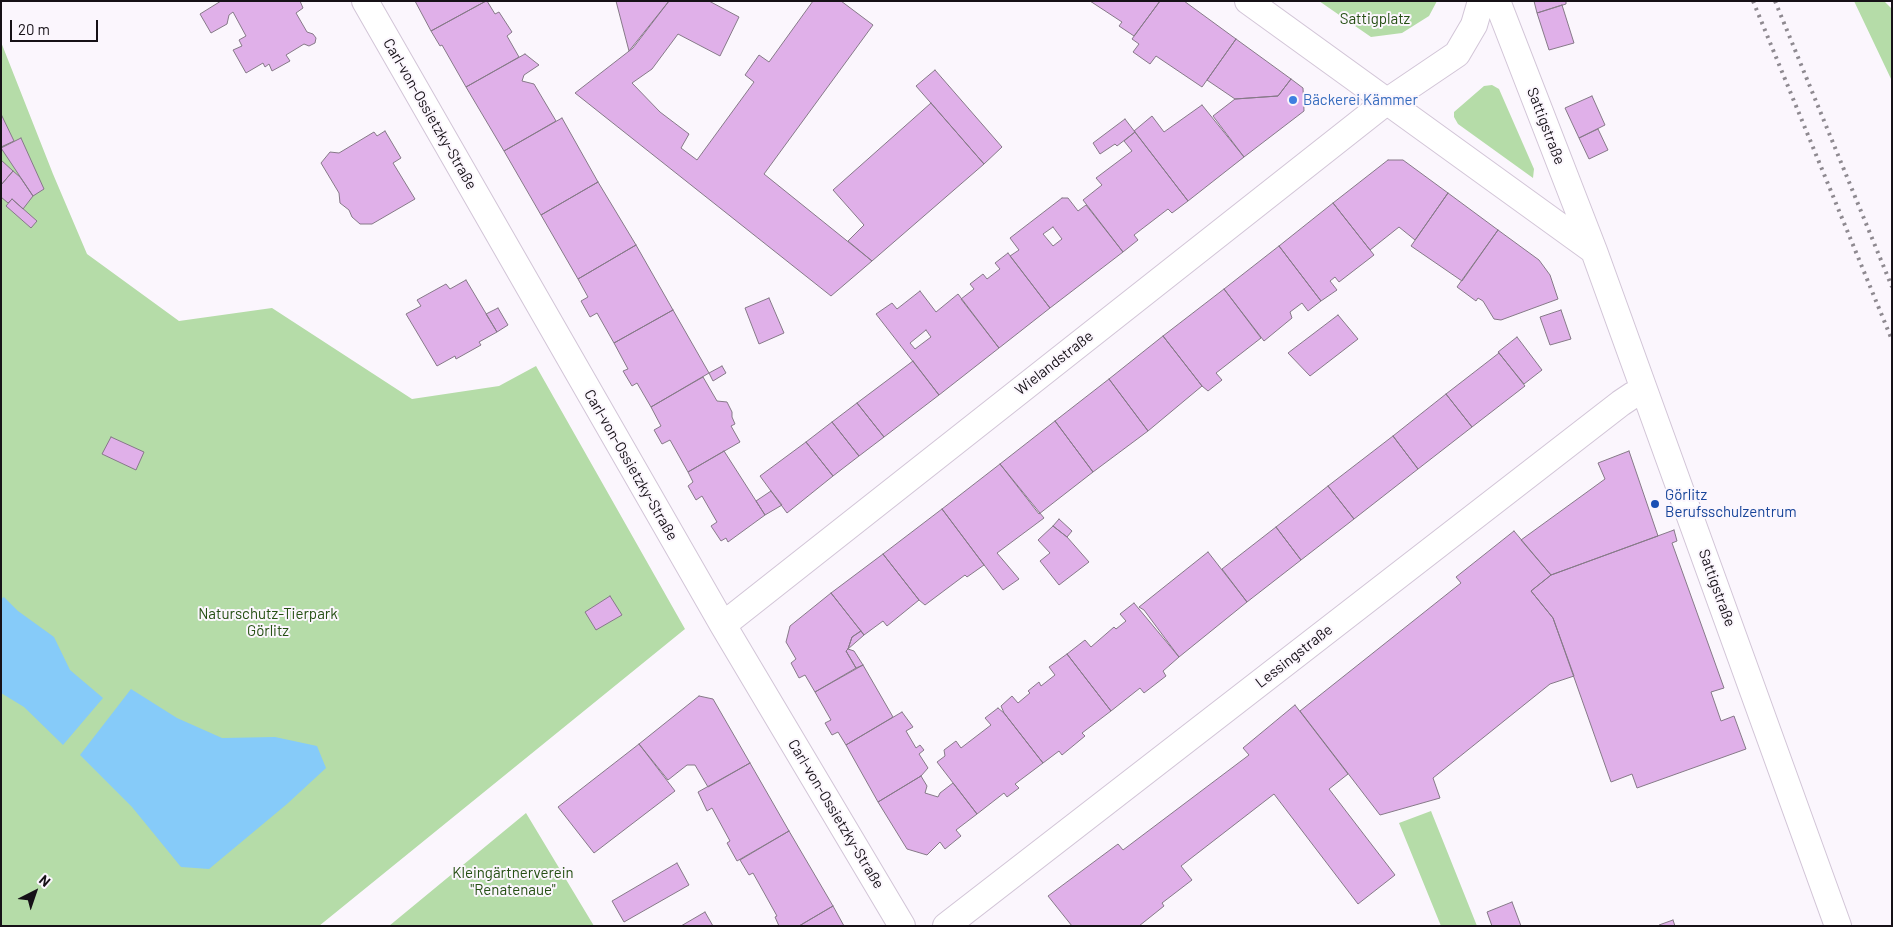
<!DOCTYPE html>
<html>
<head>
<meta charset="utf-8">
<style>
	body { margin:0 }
	#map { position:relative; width:1893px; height:927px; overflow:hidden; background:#fbf6fd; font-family:Barlow,sans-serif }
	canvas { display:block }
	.frame { position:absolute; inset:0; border:2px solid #161117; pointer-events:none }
	.north { position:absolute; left:10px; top:867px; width:50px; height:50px; -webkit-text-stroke:4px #fbf6fd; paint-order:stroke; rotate:41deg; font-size:14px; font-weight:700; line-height:20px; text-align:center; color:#161117 }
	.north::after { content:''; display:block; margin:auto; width:18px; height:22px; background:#161117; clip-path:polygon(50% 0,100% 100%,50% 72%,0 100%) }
	.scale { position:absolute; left:10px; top:20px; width:88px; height:22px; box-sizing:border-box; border:2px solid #161117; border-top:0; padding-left:6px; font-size:15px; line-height:18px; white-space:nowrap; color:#161117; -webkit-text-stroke:4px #fbf6fd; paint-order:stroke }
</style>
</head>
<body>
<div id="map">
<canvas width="1893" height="927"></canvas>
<div class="frame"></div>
<div class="north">N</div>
<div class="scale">20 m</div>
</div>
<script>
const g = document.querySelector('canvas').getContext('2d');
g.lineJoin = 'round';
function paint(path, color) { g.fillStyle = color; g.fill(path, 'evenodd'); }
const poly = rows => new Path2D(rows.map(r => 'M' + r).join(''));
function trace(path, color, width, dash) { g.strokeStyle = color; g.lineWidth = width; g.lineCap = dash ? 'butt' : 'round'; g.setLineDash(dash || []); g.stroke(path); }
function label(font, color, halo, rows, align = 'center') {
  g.font = font + ' Barlow,sans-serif'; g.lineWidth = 4; g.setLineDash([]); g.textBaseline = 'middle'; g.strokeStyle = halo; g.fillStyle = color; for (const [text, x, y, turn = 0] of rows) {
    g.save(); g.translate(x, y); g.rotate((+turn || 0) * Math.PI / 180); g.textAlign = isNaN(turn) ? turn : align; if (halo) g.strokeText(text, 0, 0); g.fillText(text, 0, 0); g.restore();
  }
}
const green = poly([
	[1319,1,1437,1,1429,16,1402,33,1371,37],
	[1854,1,1884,1,1892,9,1892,81],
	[1,42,53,174,87,254,179,321,272,308,412,399,499,386,536,366,685,629,319,926,1,926],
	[1492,85,1499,89,1534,169,1533,178,1458,124,1454,117,1454,112,1484,86],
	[1431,811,1477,926,1441,926,1399,823],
	[526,813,594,926,389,926]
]);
const water = poly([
	[4,597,18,611,54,637,70,670,103,698,63,745,24,707,1,693,1,599],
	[131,689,177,718,222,738,275,737,317,746,326,768,287,804,209,869,181,867,132,807,80,755]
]);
const building = poly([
	[221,1,300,1,303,8,296,13,307,32,313,34,316,38,315,43,309,46,304,44,286,55,290,61,272,71,269,64,265,67,263,63,246,73,233,50,242,46,239,40,246,36,233,12,229,15,227,24,211,33,200,14,221,1],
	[415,1,486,1,431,31,415,1],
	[486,1,487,1,495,14,499,12,512,32,507,36,519,57,466,87,442,45,440,46,431,31,486,1],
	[616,1,669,1,629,51,616,1],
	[669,1,709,1,739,17,720,56,678,34,652,69,632,83,660,112,689,134,681,148,697,160,754,82,745,75,759,55,769,62,813,1,841,1,873,25,764,174,872,261,831,296,575,93,633,48,669,1],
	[1090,1,1160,1,1134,36,1119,26,1122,22,1090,1],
	[1160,1,1184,1,1236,39,1202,87,1156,56,1150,64,1133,52,1139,44,1132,39,1160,1],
	[1534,1,1566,1,1566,4,1537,13,1534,1],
	[1562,5,1574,43,1549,50,1537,13,1562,5],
	[1236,39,1291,79,1278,96,1235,99,1207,80,1236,39],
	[525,54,539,65,524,75,522,81,534,84,556,121,504,151,466,87,525,54],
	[935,70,1002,147,984,164,916,86,935,70],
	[1291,79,1303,88,1304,111,1244,157,1213,116,1235,99,1278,96,1291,79],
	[1592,96,1605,125,1579,138,1565,108,1592,96],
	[931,103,984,164,872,261,848,241,864,225,833,190,931,103],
	[1202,105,1244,157,1188,201,1134,131,1152,116,1164,132,1202,105],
	[1,114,14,141,1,147,1,114],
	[562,118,598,182,541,215,504,151,562,118],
	[1125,119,1135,132,1117,146,1115,144,1100,154,1093,143,1125,119],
	[1598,129,1608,150,1589,159,1579,138,1598,129],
	[385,131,401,158,393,163,415,199,372,224,360,224,352,217,349,210,340,203,339,193,321,163,330,152,339,153,374,132,377,136,385,131],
	[1135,132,1188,201,1172,213,1168,209,1134,235,1138,240,1123,252,1083,200,1102,185,1096,178,1132,151,1124,141,1135,132],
	[21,138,44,189,33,196,1,148,21,138],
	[1,160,13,171,1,185,1,160],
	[1388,160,1403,160,1448,193,1415,240,1399,227,1370,250,1333,203,1388,160],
	[13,171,20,177,33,196,23,209,12,199,8,203,1,197,1,185,13,171],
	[598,182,636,245,578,279,541,215,598,182],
	[1448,193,1498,230,1462,281,1411,246,1448,193],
	[1062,198,1068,198,1078,211,1086,205,1123,252,1050,308,1010,256,1019,250,1010,238,1062,198],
	[1053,227,1062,239,1053,246,1043,234,1053,227],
	[12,199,37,221,31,228,6,206,12,199],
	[1333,203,1374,255,1339,282,1335,277,1330,281,1337,290,1321,301,1279,246,1333,203],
	[1498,230,1539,260,1550,275,1558,299,1501,320,1494,319,1483,301,1478,298,1476,301,1457,287,1498,230],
	[636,245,673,310,614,343,597,313,590,317,581,301,588,297,578,279,636,245],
	[1279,246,1321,301,1308,311,1302,303,1290,312,1292,318,1264,341,1224,289,1279,246],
	[1008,253,1050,308,999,348,961,299,974,289,970,284,983,274,987,279,1000,269,995,263,1008,253],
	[466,280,497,332,479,342,481,345,456,359,455,356,437,366,406,314,421,306,417,300,446,284,450,289,466,280],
	[1224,289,1261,338,1216,373,1222,380,1208,391,1202,386,1163,336,1224,289],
	[920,291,936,312,958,294,999,348,939,395,876,314,892,303,897,309,920,291],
	[926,330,931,337,915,349,910,343,926,330],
	[769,298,784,333,759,344,745,308,769,298],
	[498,308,508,325,497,332,486,314,498,308],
	[673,310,709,373,651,407,637,383,632,386,623,371,628,369,614,343,673,310],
	[1561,310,1571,339,1550,345,1540,317,1561,310],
	[1338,315,1358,339,1310,376,1288,353,1338,315],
	[1163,336,1202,386,1148,431,1109,379,1163,336],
	[1517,337,1542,370,1524,384,1498,352,1517,337],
	[1499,353,1525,386,1472,427,1446,394,1499,353],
	[913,361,939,395,884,437,857,403,913,361],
	[722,366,726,373,713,381,709,373,722,366],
	[703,377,717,401,727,402,732,412,732,417,735,424,731,426,740,442,688,472,670,440,662,444,654,430,661,426,651,407,703,377],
	[1109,379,1148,431,1093,472,1055,421,1109,379],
	[1446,394,1472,427,1418,469,1393,436,1446,394],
	[857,403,884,437,859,456,832,422,857,403],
	[1055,421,1093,472,1039,514,1000,464,1055,421],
	[832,422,859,456,833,476,806,442,832,422],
	[1393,436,1418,469,1354,519,1328,486,1393,436],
	[111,437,144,452,136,470,102,454,111,437],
	[806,442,833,476,787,513,760,476,806,442],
	[724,451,765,515,728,542,726,538,721,541,711,526,717,522,702,496,696,500,688,486,693,482,688,472,724,451],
	[1629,451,1658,536,1551,575,1521,540,1605,479,1598,463,1629,451],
	[1000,464,1044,518,997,553,1019,579,1003,590,942,509,1000,464],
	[1328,486,1354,519,1301,560,1276,527,1328,486],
	[771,491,782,505,765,515,756,501,771,491],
	[942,509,984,565,967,577,965,575,925,605,919,600,883,554,942,509],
	[1059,519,1072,531,1067,537,1053,526,1059,519],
	[1053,526,1067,537,1089,562,1059,585,1040,561,1050,553,1038,540,1053,526],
	[1276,527,1301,560,1247,602,1222,569,1276,527],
	[1674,530,1677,541,1672,543,1724,688,1711,692,1721,721,1734,716,1746,749,1637,788,1632,774,1611,782,1553,618,1531,591,1551,575,1674,530],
	[1514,531,1551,575,1531,591,1553,618,1574,676,1550,684,1433,778,1440,798,1380,815,1300,711,1461,583,1456,577,1514,531],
	[1208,552,1247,602,1179,657,1144,610,1139,607,1208,552],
	[883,554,919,600,887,626,883,621,864,635,831,593,883,554],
	[831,593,861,631,852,637,848,649,846,651,856,668,815,692,805,675,799,678,791,663,796,659,786,642,790,626,831,593],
	[610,596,622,615,596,630,585,612,610,596],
	[1134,603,1179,657,1163,671,1166,676,1144,693,1140,688,1111,711,1067,654,1085,640,1091,647,1114,627,1116,629,1126,621,1120,614,1134,603],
	[861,631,864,635,848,649,852,637,861,631],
	[848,649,854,651,863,665,856,668,846,651,848,649],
	[1067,654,1111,711,1082,733,1085,736,1062,755,1059,751,1043,763,1004,713,1001,706,1012,696,1018,703,1030,693,1028,691,1039,682,1041,686,1055,675,1049,667,1067,654],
	[863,665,893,717,846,745,838,732,832,735,825,723,831,720,815,692,863,665],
	[699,696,713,699,750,763,708,787,695,765,687,765,668,780,639,744,699,696],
	[1295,705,1348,774,1329,789,1395,875,1358,904,1274,794,1181,866,1192,880,1162,903,1164,906,1139,926,1072,926,1048,896,1118,844,1123,850,1249,755,1243,748,1295,705],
	[998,708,1004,713,1043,763,1015,784,1019,788,1007,797,1004,793,977,814,937,762,945,756,944,750,956,741,961,748,991,725,985,718,998,708],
	[902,712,913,727,906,731,916,748,920,745,924,750,919,754,928,768,921,776,878,802,846,745,902,712],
	[639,744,675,791,594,853,558,807,639,744],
	[750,763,789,831,737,861,727,843,730,841,712,808,707,811,698,792,750,763],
	[921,776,927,786,925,793,938,797,940,793,953,783,977,814,956,830,961,836,945,849,940,842,927,855,907,849,878,802,921,776],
	[789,831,833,906,799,926,779,926,775,917,777,916,753,873,749,875,740,860,789,831],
	[677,863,689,885,624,922,612,901,677,863],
	[1512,902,1521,926,1492,926,1487,912,1512,902],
	[833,906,844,926,799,926,833,906],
	[705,912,713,926,681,926,705,912],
	[1673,920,1675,926,1659,926,1659,925,1673,920]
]);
const minor = poly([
	[365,1,723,625,902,926],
	[1248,1,1594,251],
	[1497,1,1594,251,1838,926],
	[723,625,1386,102,1457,54,1474,25,1481,1],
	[946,926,1621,403,1633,395,1645,392]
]);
const rail = poly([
	[1753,1,1892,340],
	[1775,1,1892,287]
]);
const markers = [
	[1293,100,5,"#3f7fe0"],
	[1655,504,5,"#1a4fb4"]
];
const parkNames = [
	["Sattigplatz",1375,19],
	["Naturschutz-Tierpark",268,614],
	["Görlitz",268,631],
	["Kleingärtnerverein",513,873],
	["\"Renatenaue\"",513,890]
];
const shopNames = [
	["Bäckerei Kämmer",1303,100]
];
const streetNames = [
	["Carl-von-Ossietzky-Straße",430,114,60],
	["Sattigstraße",1546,126,69],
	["Wielandstraße",1054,363,-38],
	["Carl-von-Ossietzky-Straße",631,465,60],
	["Sattigstraße",1717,588,70],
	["Lessingstraße",1294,656,-38],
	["Carl-von-Ossietzky-Straße",836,814,59]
];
const transitNames = [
	["Görlitz",1665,495],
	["Berufsschulzentrum",1665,512]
];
paint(green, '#b5dca8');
paint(water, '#86cbf9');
paint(building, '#e0b0e9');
trace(building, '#867988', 1);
trace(minor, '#d2c5d7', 28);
trace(minor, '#fff', 26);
trace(rail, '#8e8990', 4, [2.5, 5]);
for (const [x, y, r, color] of markers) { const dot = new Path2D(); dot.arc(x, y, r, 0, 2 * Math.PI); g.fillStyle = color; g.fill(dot); trace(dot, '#fbf6fd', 2); }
label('15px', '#254f13', '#fbf6fd', parkNames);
label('15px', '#366cbe', '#fbf6fd', shopNames, 'left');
label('15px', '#161117', '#fbf6fd', streetNames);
label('15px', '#164399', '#fbf6fd', transitNames, 'left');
</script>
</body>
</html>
